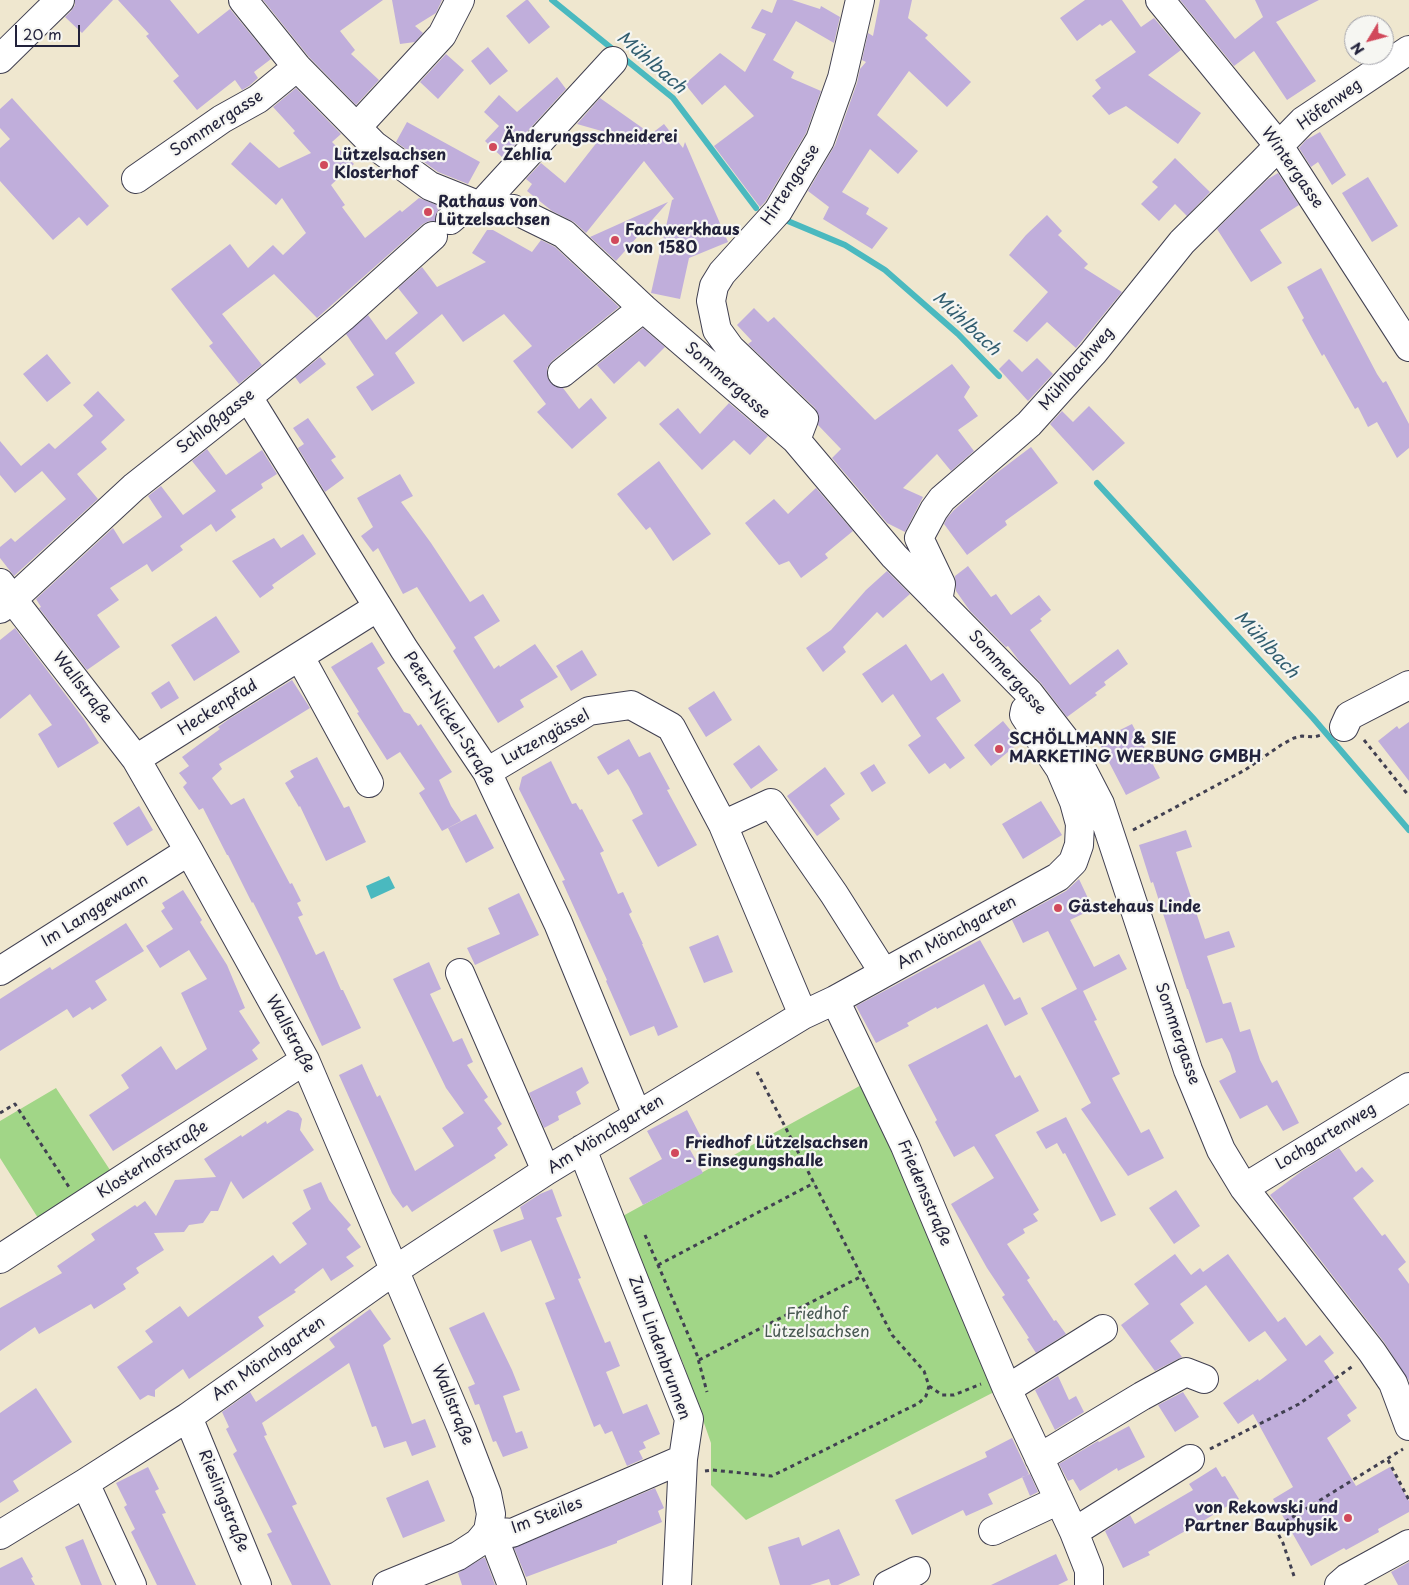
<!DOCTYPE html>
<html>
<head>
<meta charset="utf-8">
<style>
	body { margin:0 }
	#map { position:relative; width:1409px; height:1585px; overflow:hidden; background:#efe7cf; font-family:"Playpen Sans",sans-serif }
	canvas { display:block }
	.north { position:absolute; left:1344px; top:15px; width:50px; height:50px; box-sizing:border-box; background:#f6f6f2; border:1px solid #a1a1a9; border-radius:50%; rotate:233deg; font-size:14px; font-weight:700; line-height:20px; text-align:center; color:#22223b }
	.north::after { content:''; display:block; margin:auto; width:18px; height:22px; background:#d1495b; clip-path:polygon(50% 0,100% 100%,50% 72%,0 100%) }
	.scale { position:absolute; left:15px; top:25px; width:65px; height:22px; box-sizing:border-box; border:2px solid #22223b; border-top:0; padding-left:6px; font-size:15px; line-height:18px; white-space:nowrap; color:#22223b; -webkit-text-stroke:4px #f6f6f2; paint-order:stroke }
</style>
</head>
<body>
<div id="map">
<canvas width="1409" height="1585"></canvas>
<div class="north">N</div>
<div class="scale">20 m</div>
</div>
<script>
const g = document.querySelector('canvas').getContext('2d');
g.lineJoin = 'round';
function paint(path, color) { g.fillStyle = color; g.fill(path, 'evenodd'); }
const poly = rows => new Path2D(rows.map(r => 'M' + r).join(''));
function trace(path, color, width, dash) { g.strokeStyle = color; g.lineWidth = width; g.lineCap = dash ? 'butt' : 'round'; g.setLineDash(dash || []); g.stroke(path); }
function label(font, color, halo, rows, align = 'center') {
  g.font = font + ' "Playpen Sans",sans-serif'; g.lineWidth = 4.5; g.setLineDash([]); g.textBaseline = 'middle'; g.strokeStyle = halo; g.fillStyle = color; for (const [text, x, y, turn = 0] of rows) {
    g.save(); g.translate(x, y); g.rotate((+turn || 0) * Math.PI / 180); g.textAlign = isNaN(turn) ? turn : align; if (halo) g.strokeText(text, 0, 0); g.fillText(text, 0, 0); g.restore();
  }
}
const green = poly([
	[865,1083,996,1391,746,1520,711,1485,711,1443,683,1363,621,1217],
	[56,1088,110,1170,38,1218,0,1158,0,1121]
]);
const water = poly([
	[389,876,395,888,371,899,366,886]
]);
const stream = poly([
	[552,0,673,98,756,208],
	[783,219,845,245,885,270,958,334,999,376],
	[1097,483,1313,718,1409,830]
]);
const building = poly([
	[75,0,113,0,82,33,65,17,71,11,75,5],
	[118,0,170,0,198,34,230,9,271,59,254,72,258,78,249,86,242,90,235,80,197,110,173,81,179,76,146,36,149,34],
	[263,0,383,0,340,31,355,50,351,54,379,80,356,105,309,57],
	[392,0,442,0,436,13,415,26,423,33,415,42,400,44],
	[526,0,528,0,550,27,529,44,506,16],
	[777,0,792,0,820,9,821,6,840,17,834,43,796,21,773,60,794,72,791,78,821,91,806,133,765,202,760,207,714,146,754,116,725,85,702,105,685,84,720,53,745,72,766,34,751,28,762,9,772,13],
	[880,0,912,0,908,18,928,35,925,38,971,82,947,107,909,71,877,115,918,151,898,174,870,149,842,192,869,208,866,214,888,228,872,249,823,219,829,207,808,191,835,145,857,83,860,69,866,62,862,60,868,33,873,36],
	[1085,0,1122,0,1141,27,1154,18,1181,50,1148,75,1201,113,1178,144,1126,106,1109,115,1092,96,1101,88,1095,80,1136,52,1111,20,1102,26,1100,24,1077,41,1060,18],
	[1180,0,1205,0,1235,39,1263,17,1255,0,1319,0,1276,22,1316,81,1287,100,1254,51,1234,66],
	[488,47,508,71,490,85,471,61],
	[446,54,464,70,438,99,420,82],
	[557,77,566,89,503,158,485,141,499,126,484,112,499,95,517,112],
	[296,88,341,134,332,142,354,164,331,185,345,205,342,207,365,238,400,210,402,212,419,198,437,205,439,209,436,214,435,221,429,221,423,224,317,318,274,274,222,314,262,365,239,384,209,346,213,343,171,289,230,244,248,268,273,245,283,255,306,233,282,198,276,205,231,164,250,142,279,168,311,153,293,133,295,131,273,107],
	[12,98,109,206,87,226,79,217,53,240,0,181,0,148,10,139,0,128,0,109],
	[600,98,651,134,664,124,683,148,685,142,728,242,689,258,680,299,651,293,672,200,674,199,644,161,586,233,574,222,552,211,527,191,532,184,526,179,541,163,565,183,605,132,577,124],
	[407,122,480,162,468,184,438,172,396,142],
	[1320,132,1346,175,1332,185,1318,162,1311,167,1299,148,1306,140],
	[1175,158,1210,192,1187,216,1175,204,1159,221,1141,204,1158,187,1152,182],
	[1278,173,1299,205,1260,230,1282,263,1251,282,1217,229,1268,179],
	[1368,177,1398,226,1372,242,1342,193],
	[668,202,616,261,590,237],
	[1047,215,1062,231,1058,235,1088,264,1084,268,1122,292,1076,348,1047,322,1027,342,1013,331,1048,292,1009,255,1026,235],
	[487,230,493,230,532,252,541,240,555,247,619,307,552,361,547,368,547,376,550,382,556,387,563,388,579,409,591,398,607,418,572,449,537,412,546,404,513,361,532,346,504,314,463,342,442,314,395,353,415,383,372,411,356,387,374,375,346,334,368,315,386,340,418,313,398,288,422,267,437,287,486,262,472,253],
	[1321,268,1377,374,1383,383,1386,381,1409,424,1409,448,1397,458,1377,422,1368,427,1358,407,1355,409,1324,354,1322,356,1302,320,1304,318,1287,287],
	[754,308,768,322,774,317,875,420,952,364,970,387,964,397,978,416,958,430,974,451,951,471,937,454,903,488,923,497,905,532,887,523,832,458,841,449,818,425,819,416,815,408,748,344,752,341,737,325],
	[643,328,665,347,645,367,639,361,614,384,597,365],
	[47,354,71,383,47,402,23,374],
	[320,357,326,364,300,384,295,377],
	[1037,358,1053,374,1028,401,999,369,1009,359,1022,372],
	[98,391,125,420,101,442,107,449,77,474,98,499,14,576,0,558,0,547,11,538,15,542,66,499,42,471,15,493,0,475,0,441,21,466,49,443,55,449,93,416,83,405],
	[729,403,768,436,750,455,734,440,702,470,659,424,678,408,700,434],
	[1089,406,1125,443,1093,471,1050,424,1062,411,1073,422],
	[308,418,336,457,331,460,344,478,325,492,298,448,304,444,293,428],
	[1031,447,1058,483,1005,521,1007,525,967,555,944,524,947,518,954,510,994,475],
	[207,449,226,475,262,450,277,474,261,484,263,488,231,510,236,517,216,532,211,524,180,546,183,550,152,572,147,564,110,588,119,600,97,615,120,647,87,670,39,608,41,607,36,599,113,528,123,544,162,517,148,496,161,486,183,515,216,491,192,461],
	[659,461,711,534,673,561,650,527,646,530,617,494],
	[400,474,413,496,401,502,431,543,470,602,483,594,500,621,474,637,494,669,499,665,500,667,535,644,558,677,520,700,524,707,498,723,453,651,456,648,417,587,403,594,378,548,373,552,361,536,373,527,357,498],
	[816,488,853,531,825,554,828,558,801,578,789,561,779,565,745,523,774,499,788,514],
	[303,534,316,554,272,585,274,588,260,598,232,561,274,538,281,548],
	[968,566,991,597,996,594,1011,615,1039,595,1051,610,1040,619,1042,621,1030,630,1070,685,1118,649,1128,664,1104,682,1106,685,1095,693,1097,695,1067,717,1041,683,1020,662,1008,646,1006,647,970,611,956,591,955,576],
	[887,571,910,594,883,618,877,612,843,647,846,652,823,672,806,648,831,630,866,590],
	[216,616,240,652,194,681,171,645],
	[15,628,84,719,99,743,58,768,38,734,52,725,30,694,0,719,0,640],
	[372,642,385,663,377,668,404,712,410,714,418,726,421,724,452,772,439,780,451,806,461,821,442,831,419,793,425,789,400,752,387,760,357,713,359,712,331,667],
	[906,644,931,681,943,673,961,701,936,718,965,758,950,769,945,763,929,774,908,745,921,736,893,694,882,703,862,674],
	[582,650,597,675,571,691,556,666],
	[292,680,310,708,219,764,222,769,212,778,231,805,244,798,290,884,292,883,301,901,297,903,303,915,298,917,316,955,324,951,341,990,343,990,361,1028,322,1046,280,956,253,902,252,903,228,855,227,855,203,808,199,810,183,787,187,783,179,773,189,766,182,757,220,729,218,727,229,719],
	[169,681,179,698,161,709,151,693],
	[714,691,732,720,706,737,688,708],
	[1003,721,1020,742,991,766,974,745],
	[1409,722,1409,781,1378,741,1397,726,1399,729],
	[1132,724,1160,778,1126,795,1098,741],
	[629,739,639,757,650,752,670,789,667,790,697,845,658,867,632,820,643,814,629,787,618,769,608,775,597,757],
	[759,745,778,770,751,789,733,764],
	[317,757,344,808,349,806,366,842,326,861,300,806,299,807,285,783,294,777,290,771],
	[551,761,572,804,576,803,580,810,582,809,604,851,600,853,618,894,623,892,632,912,629,914,643,944,642,944,678,1027,658,1036,654,1026,630,1036,606,981,607,980,562,881,565,880,519,789,522,777],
	[874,764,886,783,872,792,860,773],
	[825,767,845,794,830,805,840,819,817,836,787,796],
	[1041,801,1062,835,1023,859,1002,824],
	[139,806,153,830,127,846,113,823],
	[476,814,494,848,466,863,448,828],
	[1186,830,1192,847,1176,852,1205,939,1229,931,1235,947,1207,956,1223,1004,1231,1002,1240,1032,1250,1029,1260,1060,1272,1083,1277,1080,1299,1123,1283,1131,1267,1105,1240,1119,1219,1081,1236,1072,1230,1053,1222,1038,1206,1043,1188,989,1187,989,1153,882,1151,883,1139,845],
	[1079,879,1093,909,1070,920,1094,967,1119,954,1127,969,1083,991,1097,1020,1094,1021,1120,1074,1112,1078,1141,1133,1149,1129,1164,1158,1128,1176,1081,1109,1091,1103,1041,1008,1077,989,1048,931,1023,943,1012,920,1066,891],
	[183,890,202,920,200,922,227,965,245,1008,239,1011,260,1043,252,1050,258,1059,113,1151,89,1115,129,1088,121,1075,161,1046,176,1070,207,1049,181,993,207,979,189,950,160,968,146,946,173,929,161,911,165,908,162,903],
	[519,893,539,935,475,965,467,948,500,934,488,908],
	[126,923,144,951,95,981,107,1000,92,1010,90,1007,73,1018,67,1009,0,1051,0,999,50,967,52,970],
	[718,935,733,972,704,983,689,947],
	[980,940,1014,1000,1020,997,1028,1014,1005,1026,984,984,937,1009,936,1007,907,1023,909,1026,876,1043,856,1006],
	[429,962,441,989,430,994,453,1042,462,1038,473,1062,467,1065,488,1097,484,1100,502,1124,497,1128,508,1145,494,1155,496,1158,412,1212,407,1205,403,1208,392,1193,339,1075,362,1064,377,1097,380,1095,415,1171,454,1146,442,1128,464,1113,446,1088,393,979],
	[987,1024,1015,1078,1020,1075,1039,1111,995,1135,1039,1210,1033,1214,1038,1221,1023,1229,1025,1233,1007,1244,1030,1278,1027,1280,1054,1321,1056,1320,1066,1334,1036,1353,1027,1339,1029,1338,1002,1297,1005,1295,987,1268,951,1204,994,1178,974,1146,954,1157,935,1122,937,1120,908,1065],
	[582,1067,589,1083,576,1092,581,1104,558,1116,559,1120,544,1128,529,1093],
	[288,1110,298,1113,302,1119,300,1130,314,1150,243,1199,231,1181,218,1211,211,1211,203,1223,189,1225,184,1232,154,1233,164,1250,136,1268,139,1273,123,1284,126,1289,94,1309,91,1304,39,1334,35,1327,0,1351,0,1308,62,1273,57,1266,95,1240,91,1234,135,1205,137,1207,145,1201,156,1216,175,1180,216,1177,204,1159,241,1135,242,1137,266,1121,267,1124],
	[687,1110,702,1139,688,1146,703,1173,643,1205,629,1178,662,1159,647,1131],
	[1066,1117,1116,1215,1101,1222,1065,1153,1063,1154,1057,1143,1046,1149,1036,1132],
	[1339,1148,1356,1172,1362,1167,1374,1181,1353,1198,1382,1236,1385,1234,1406,1262,1398,1269,1409,1284,1409,1381,1384,1342,1270,1195,1302,1171],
	[321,1182,329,1200,351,1225,347,1229,361,1247,346,1257,354,1266,331,1281,323,1268,294,1290,296,1292,258,1317,264,1326,189,1379,183,1369,155,1390,155,1397,148,1395,140,1400,117,1367,153,1342,145,1331,180,1306,188,1317,273,1255,280,1264,307,1244,292,1223,311,1209,303,1190],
	[552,1189,562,1216,556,1218,581,1278,578,1279,605,1343,610,1341,620,1366,606,1372,623,1414,647,1404,660,1434,643,1442,646,1448,639,1451,643,1459,627,1466,612,1431,605,1434,600,1424,594,1427,545,1303,555,1299,531,1240,501,1252,493,1230,524,1219,520,1207,540,1194],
	[1176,1190,1200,1226,1174,1244,1149,1208],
	[1175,1254,1191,1275,1200,1268,1203,1272,1228,1254,1278,1322,1285,1317,1306,1346,1320,1335,1334,1353,1324,1361,1357,1408,1347,1415,1351,1421,1327,1438,1356,1486,1390,1467,1409,1501,1409,1512,1378,1529,1379,1532,1346,1550,1344,1548,1311,1566,1273,1499,1293,1487,1253,1414,1238,1424,1223,1403,1258,1379,1259,1381,1287,1360,1265,1331,1249,1342,1206,1285,1180,1304,1194,1323,1170,1341,1182,1357,1155,1371,1121,1325,1149,1304,1134,1284],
	[370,1309,391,1339,383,1345,412,1424,425,1419,436,1447,412,1456,406,1441,384,1448,376,1426,372,1427,349,1363,262,1423,267,1435,264,1436,297,1504,292,1506,331,1585,292,1585,267,1534,272,1532,233,1454,237,1451,226,1429,229,1427,222,1412,250,1392,256,1402,335,1347,329,1339],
	[484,1312,512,1370,520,1390,503,1396,516,1433,522,1431,528,1448,503,1457,496,1441,493,1442,479,1404,475,1405,468,1387,475,1384,449,1328],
	[1058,1376,1069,1400,1076,1396,1084,1412,1055,1430,1035,1390],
	[36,1388,72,1442,13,1481,19,1491,0,1503,0,1413],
	[1183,1392,1199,1417,1175,1432,1158,1405],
	[1129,1426,1145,1457,1118,1471,1117,1468,1080,1491,1073,1479,1068,1481,1059,1464,1098,1441,1099,1442],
	[1012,1438,1029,1474,988,1494,993,1504,966,1516,963,1510,912,1535,895,1500,987,1457,985,1452],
	[148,1467,159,1489,155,1491,166,1513,162,1514,196,1585,157,1585,131,1532,135,1529,124,1507,127,1505,116,1483],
	[1216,1467,1222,1477,1225,1476,1239,1499,1203,1521,1148,1552,1150,1555,1123,1568,1105,1531,1130,1515,1135,1524,1193,1490,1189,1484],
	[1030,1474,1038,1492,1030,1496,1022,1477],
	[428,1480,445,1521,403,1538,386,1498],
	[655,1488,664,1508,658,1511,662,1522,617,1541,617,1543,526,1577,514,1548],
	[839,1529,860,1575,838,1585,831,1585,829,1579,810,1585,780,1585,768,1547,799,1537,802,1546],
	[83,1539,94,1566,102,1585,81,1585,65,1547],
	[1056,1554,1068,1580,1058,1585,991,1585],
	[22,1557,33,1577,31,1578,35,1585,0,1585,0,1568],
	[483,1558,485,1558,495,1585,462,1585,458,1573],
	[1409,1562,1409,1585,1398,1585,1391,1572]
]);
const path = poly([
	[1364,740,1409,796],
	[1133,830,1245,770,1281,745,1294,738,1302,736,1314,737,1321,735],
	[0,1113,15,1104,69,1187],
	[645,1235,697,1355,707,1392],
	[658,1265,814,1183],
	[699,1360,862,1276],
	[929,1386,942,1395,954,1395,981,1384],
	[1210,1449,1299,1404,1353,1366],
	[1388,1460,1409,1500],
	[705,1471,712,1470,772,1476,919,1403,926,1396,929,1386,924,1371,892,1335,757,1072],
	[1294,1576,1283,1543,1275,1528,1403,1449]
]);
const minor = poly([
	[243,0,297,67,374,145,430,186,480,206,513,209,564,234,643,308,796,440,894,556,1029,693,1070,746,1100,804,1188,1070,1221,1150,1244,1188,1372,1352,1393,1383,1409,1426],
	[1160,0,1279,146,1409,347],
	[0,59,60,0],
	[357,127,442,35,460,0],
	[136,179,222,119,258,99,297,67],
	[480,206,613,61],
	[450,220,470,203],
	[562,373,643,308],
	[248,397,404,649,487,772,558,923,637,1115],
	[796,440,804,419,730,348,717,330,711,301,714,286,722,273,778,211,820,140,842,78,860,0],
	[0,583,136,759,189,851,305,1060,462,1429,487,1494,491,1514,488,1531,498,1549,512,1585],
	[938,601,941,584,919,538,934,510,942,499,1029,424,1093,353,1182,242,1262,163,1303,121,1409,50],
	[0,609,13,599,134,487,248,397,343,317,433,236],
	[300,657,369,783],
	[1344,727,1349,716,1409,685],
	[136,759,378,607],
	[487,772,589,711,631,705,671,727,723,825,803,1015],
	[723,825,771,803,834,894,884,973],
	[0,971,189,851],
	[460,973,546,1171],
	[835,1000,905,1146,1007,1389,1074,1532,1089,1570,1089,1585],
	[582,1149,689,1419,683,1459,677,1585],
	[1244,1188,1409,1087],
	[0,1259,305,1060],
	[1007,1389,1103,1329],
	[188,1417,257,1585],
	[1039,1458,1142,1396,1186,1372,1204,1379],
	[85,1483,132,1585],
	[993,1531,1059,1500],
	[1074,1532,1190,1459],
	[0,1535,85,1483,188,1417,395,1270,546,1171,803,1015,835,1000,1058,877,1073,862,1079,845,1080,824,1074,802,1060,769,1024,715,1025,710],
	[387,1585,458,1556,478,1543,488,1531,512,1533,683,1459],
	[888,1585,916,1571],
	[1339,1585,1347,1578,1409,1544]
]);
const markers = [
	[493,147,5,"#d1495b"],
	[324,165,5,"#d1495b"],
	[428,212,5,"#d1495b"],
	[615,240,5,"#d1495b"],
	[999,749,5,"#d1495b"],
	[1058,908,5,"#d1495b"],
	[675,1153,5,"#d1495b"],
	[1348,1518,5,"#d1495b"]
];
const streetNames = [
	["Höfenweg",1330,105,-36],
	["Sommergasse",217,124,-33],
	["Wintergasse",1292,168,55],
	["Hirtengasse",791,185,-57],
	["Mühlbachweg",1077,369,-49],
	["Sommergasse",727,381,41],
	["Schloßgasse",216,422,-38],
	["Sommergasse",1007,673,48],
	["Wallstraße",82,688,52],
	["Heckenpfad",218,708,-32],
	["Peter-Nickel-Straße",449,719,57],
	["Lutzengässel",546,738,-29],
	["Im Langgewann",95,911,-32],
	["Am Mönchgarten",957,933,-29],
	["Wallstraße",290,1034,62],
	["Sommergasse",1177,1034,71],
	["Am Mönchgarten",606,1135,-32],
	["Lochgartenweg",1326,1137,-31],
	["Klosterhofstraße",153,1160,-33],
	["Friedensstraße",924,1193,67],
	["Zum Lindenbrunnen",659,1348,70],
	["Am Mönchgarten",269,1359,-35],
	["Wallstraße",452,1405,68],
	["Rieslingstraße",223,1501,68],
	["Im Steiles",547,1516,-21]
];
const poiNames = [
	["Änderungsschneiderei",503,138],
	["Zehlia",503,156],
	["Lützelsachsen",334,156],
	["Klosterhof",334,174],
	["Rathaus von",438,203],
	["Lützelsachsen",438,221],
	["Fachwerkhaus",625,231],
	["von 1580",625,249],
	["SCHÖLLMANN & SIE",1009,740],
	["MARKETING WERBUNG GMBH",1009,758],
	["Gästehaus Linde",1068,908],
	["Friedhof Lützelsachsen",685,1144],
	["- Einsegungshalle",685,1162],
	["von Rekowski und",1338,1509,"right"],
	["Partner Bauphysik",1338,1527,"right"]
];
const parkNames = [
	["Friedhof",817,1315],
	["Lützelsachsen",817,1333]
];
const waterNames = [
	["Mühlbach",651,63,41],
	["Mühlbach",966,324,43],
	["Mühlbach",1266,645,47]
];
paint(green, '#a1d687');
paint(water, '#4ab9bf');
trace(stream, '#4ab9bf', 6);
paint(building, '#c0aedb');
trace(minor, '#414051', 30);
trace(path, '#414051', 3, [4, 4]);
trace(minor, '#fff', 28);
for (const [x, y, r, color] of markers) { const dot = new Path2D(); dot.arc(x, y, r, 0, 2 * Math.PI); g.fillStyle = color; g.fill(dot); trace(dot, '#f6f6f2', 2); }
label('16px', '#22223b', '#f6f6f2', streetNames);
label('bold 16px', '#22223b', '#f6f6f2', poiNames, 'left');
label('16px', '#485852', '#f6f6f2', parkNames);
label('italic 18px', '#325e70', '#f6f6f2', waterNames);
</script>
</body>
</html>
